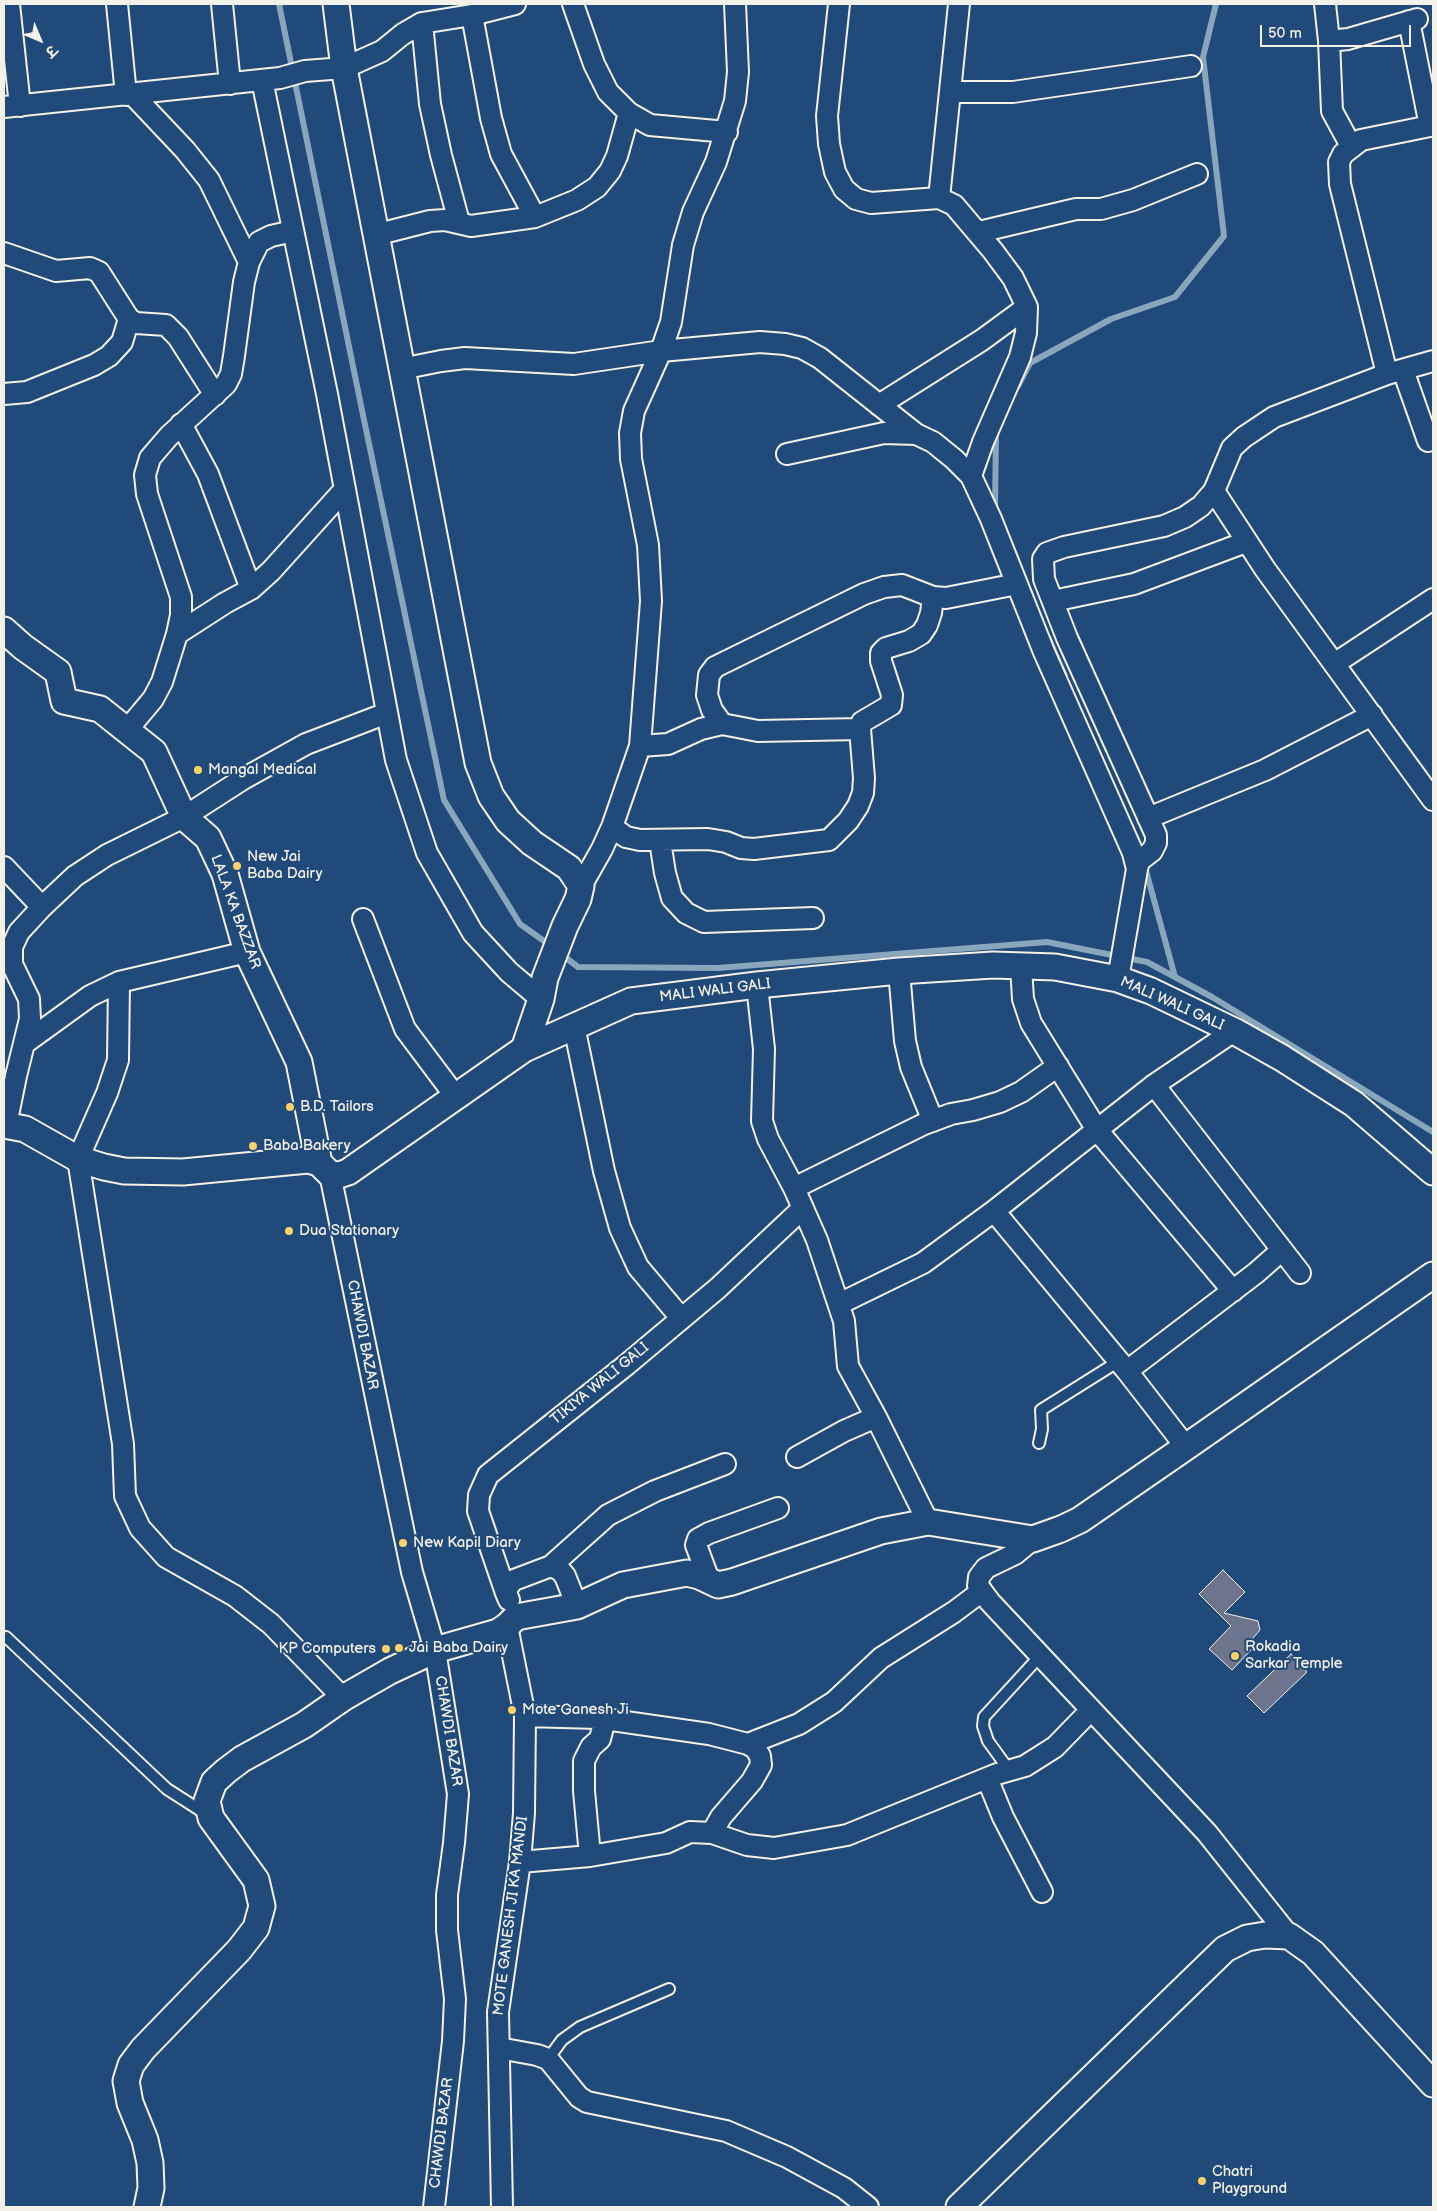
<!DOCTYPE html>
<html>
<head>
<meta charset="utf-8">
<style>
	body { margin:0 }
	#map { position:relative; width:1437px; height:2211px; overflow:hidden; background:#1f4a7a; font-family:"Balsamiq Sans","Playpen Sans Deva",sans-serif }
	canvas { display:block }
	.frame { position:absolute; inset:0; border:5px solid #f4f1e8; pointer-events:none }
	.north { position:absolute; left:15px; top:15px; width:50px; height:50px; -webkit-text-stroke:4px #1f4a7a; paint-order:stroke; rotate:135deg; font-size:14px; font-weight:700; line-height:20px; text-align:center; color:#f4f1e8 }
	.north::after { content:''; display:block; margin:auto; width:18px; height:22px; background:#f4f1e8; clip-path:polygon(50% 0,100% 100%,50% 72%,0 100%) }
	.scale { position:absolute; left:1260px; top:25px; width:151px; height:22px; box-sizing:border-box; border:2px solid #f4f1e8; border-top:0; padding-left:6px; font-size:15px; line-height:18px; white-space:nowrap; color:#f4f1e8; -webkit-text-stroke:4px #1f4a7a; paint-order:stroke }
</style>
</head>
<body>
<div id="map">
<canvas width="1437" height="2211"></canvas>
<div class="frame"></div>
<div class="north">उ</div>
<div class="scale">50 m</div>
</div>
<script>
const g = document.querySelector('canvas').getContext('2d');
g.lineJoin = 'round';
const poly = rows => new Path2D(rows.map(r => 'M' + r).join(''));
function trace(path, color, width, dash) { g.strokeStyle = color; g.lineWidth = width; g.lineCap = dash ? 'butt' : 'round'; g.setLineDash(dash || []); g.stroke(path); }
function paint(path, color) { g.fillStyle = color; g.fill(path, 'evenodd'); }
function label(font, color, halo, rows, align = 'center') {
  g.font = font + ' "Balsamiq Sans",sans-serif'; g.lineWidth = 4; g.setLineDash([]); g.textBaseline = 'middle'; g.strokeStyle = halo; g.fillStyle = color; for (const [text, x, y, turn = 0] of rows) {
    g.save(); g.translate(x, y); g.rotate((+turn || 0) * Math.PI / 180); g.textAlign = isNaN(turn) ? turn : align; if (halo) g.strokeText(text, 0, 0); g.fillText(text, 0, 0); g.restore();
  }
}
const stream = poly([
	[279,4,364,420,444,800,520,924,551,946],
	[1018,386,1030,363,1111,319,1175,297,1224,236,1203,57,1216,4],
	[995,510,996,430],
	[1048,637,1065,676],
	[1145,867,1175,977],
	[561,954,578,967,718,968,1047,942,1147,962,1212,997,1433,1132]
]);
const building = poly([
	[1223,1570,1245,1592,1224,1613,1258,1621,1260,1630,1248,1644,1253,1648,1232,1670,1209,1649,1231,1626,1199,1594,1223,1570],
	[1291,1654,1307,1672,1264,1713,1247,1696,1291,1654]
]);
const service = poly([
	[1039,1443,1042,1429,1041,1410,1119,1361],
	[6,1637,167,1789,206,1814],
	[1009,1770,988,1741,983,1726,984,1717,1040,1656],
	[548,2059,562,2040,580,2027,669,1989]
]);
const minor = poly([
	[9,4,20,106],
	[117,4,126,95],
	[222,4,230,84],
	[573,4,594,64,608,92,629,113,650,125,727,132],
	[839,4,827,116,829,144,835,172,844,189,856,199,871,203,939,198,954,205,993,251,1013,278,1027,307,1026,333,1020,357,983,442,971,476],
	[1325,4,1329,41,1348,39,1417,19],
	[472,15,491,118,501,154,535,217],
	[422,23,430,104,441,155,459,222],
	[1329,41,1332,111,1351,146],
	[262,80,327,394,396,760,427,853,473,933,509,972,541,999],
	[950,92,1013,92,1191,66],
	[133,95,185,150,209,180,249,262],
	[4,107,280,78,305,71,344,68,382,51,403,34,422,23,472,15,515,4],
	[939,198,959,4],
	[979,232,1076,209,1101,209,1133,200,1197,174],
	[375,235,430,221,445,220,471,226,535,217,577,200,597,187,610,171,617,156,629,113],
	[4,253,56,271,90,268,99,272,129,319,136,323,166,325,178,337,215,395],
	[401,369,441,361,465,358,574,364,661,351,760,342,785,344,802,348,820,358,916,434],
	[1403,370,1428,441],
	[1387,374,1340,184,1339,162,1343,154,1361,140,1430,126,1409,21],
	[4,394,27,392,94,365,109,356,122,342,129,319],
	[879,405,982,340,1027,307],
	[181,424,208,474,251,589],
	[787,454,884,433,916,434,933,442,954,459,971,476,991,519,1044,652,1133,853,1137,869],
	[1214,491,1265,569,1433,800],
	[1053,601,1134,584,1246,542],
	[177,634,225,603,251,589,271,571,345,489],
	[1334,664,1433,599],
	[722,724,712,710,707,695,709,675,715,667,864,594,884,587,902,585,933,597,946,598,1017,584],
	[127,730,153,699,162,682,177,634,181,615,181,597,147,494,145,475,150,458,169,436,226,384,231,374,234,356,244,282,249,262,259,242,271,236,293,231],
	[640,746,668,744,701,729,722,724,758,731,860,729],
	[1148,818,1265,770,1372,715],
	[612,827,626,837,640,840,708,839,726,842,741,848,754,849,829,840,848,821,858,806,863,793,864,778,860,729,862,722,891,705,892,695,881,661,881,653,886,648,909,641,921,634,927,625,931,613,933,597],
	[660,841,665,873,672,898,686,913,704,922,813,918],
	[4,867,42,907],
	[581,886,602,849,612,827,640,746,651,601,648,545,631,459,630,433,634,411,661,351,671,322,683,245,693,212,716,162,735,101,738,72,735,4],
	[363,919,405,1029,456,1097],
	[1021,966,1023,999,1031,1023,1097,1130,1233,1291],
	[899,971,905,1041,911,1067,933,1121],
	[1118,979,1137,869,1139,861,1152,851,1156,843,1156,835,1067,638,1044,579,1043,559,1047,553,1064,547,1164,526,1185,517,1201,506,1214,491,1232,448,1244,437,1274,417,1387,374,1433,361],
	[119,982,118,1060,107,1093,78,1159,123,1444,125,1496,140,1528,166,1557,235,1596,271,1624,343,1698],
	[757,985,764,1049,762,1121,768,1139,794,1188,817,1240,844,1321,848,1366,876,1417,928,1522],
	[574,1026,604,1171,620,1228,638,1267,681,1318],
	[25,1043,90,996,119,982,247,952],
	[1154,1085,1300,1273],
	[6,1125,16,1076,30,1019,29,999,12,964,12,947,19,932,42,907,75,876,107,855,184,817,243,779,306,744,387,713],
	[330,1174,402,1524,412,1572,435,1650,458,1794,454,1843,447,1895,447,1930,455,1999,453,2041,434,2207],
	[794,1188,924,1124,951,1114,973,1110,1000,1102,1021,1092,1058,1066],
	[839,1304,923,1263,994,1211],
	[1127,1371,1256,1273,1282,1250],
	[1186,1447,1127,1371,994,1211,1154,1085,1234,1031],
	[797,1457,844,1431,876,1417],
	[1033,1539,1015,1554,986,1568,979,1577,978,1586,990,1602,1207,1833,1289,1936],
	[551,1566,608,1515,655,1491,725,1464],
	[709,1580,696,1545,698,1539,709,1533,778,1508],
	[506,1593,478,1511,479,1495,488,1475,625,1366,718,1288,803,1208],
	[509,1600,506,1593,509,1585,514,1580,551,1566,560,1570,565,1576,577,1606],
	[525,1716,598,1718,709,1734,748,1744,755,1748,760,1756,761,1765,752,1781,721,1817,712,1833],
	[748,1744,799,1724,834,1702,881,1658,954,1612,982,1591],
	[987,1778,1003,1817,1042,1892],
	[590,1856,584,1791,584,1761,591,1747,600,1739,605,1719],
	[520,1862,590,1856,666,1843,690,1832,712,1833,747,1845,774,1848,847,1835,997,1774,1025,1766,1055,1747,1091,1710],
	[499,2048,537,2055,548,2059,579,2097,587,2102,726,2131,787,2157,844,2188,868,2207],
	[502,2207,498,2012,520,1862,524,1813,525,1716,507,1626]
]);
const tertiary = poly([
	[336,4,344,68,478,763,491,796,508,821,532,843,569,868,581,886,578,899,565,926,545,978,541,999,524,1049],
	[4,630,23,647,58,672,64,701,100,709,154,752,184,817,208,838,225,874,247,952,299,1062,319,1163],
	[4,1125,25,1129,78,1159,104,1167,124,1171,183,1172,308,1160,319,1163,330,1174,339,1175,348,1172,524,1049,631,1001,757,985,899,971,993,965,1055,967,1118,979,1151,991,1234,1031,1282,1058,1354,1104,1433,1172],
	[147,2207,151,2188,150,2163,145,2140,130,2103,126,2081,131,2065,143,2049,239,1950,256,1928,262,1906,256,1880,211,1818,207,1801,214,1782,226,1771,242,1759,304,1725,343,1698,390,1671,435,1650,498,1632,507,1626,516,1617,577,1606,623,1585,687,1573,699,1576,718,1585,732,1582,881,1531,928,1522,1033,1539,1061,1529,1080,1520,1186,1447,1433,1275],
	[959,2207,1225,1949,1247,1938,1265,1935,1289,1936,1313,1953,1433,2084]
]);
const markers = [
	[198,770,5,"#ffd166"],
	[237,866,5,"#ffd166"],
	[290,1107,5,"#ffd166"],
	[253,1146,5,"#ffd166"],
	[289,1231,5,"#ffd166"],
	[403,1543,5,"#ffd166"],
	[399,1648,5,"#ffd166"],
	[386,1649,5,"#ffd166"],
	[1235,1656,5,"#ffd166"],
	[512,1710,5,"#ffd166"],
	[1202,2181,5,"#ffd166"]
];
const poiNames = [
	["Mangal Medical",208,770],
	["New Jai",247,857],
	["Baba Dairy",247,874],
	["B.D. Tailors",300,1107],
	["Baba Bakery",263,1146],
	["Dua Stationary",299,1231],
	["New Kapil Diary",413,1543],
	["Rokadia",1245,1647],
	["Sarkar Temple",1245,1664],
	["Jai Baba Dairy",409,1648],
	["KP Computers",376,1649,"right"],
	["Mote Ganesh Ji",522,1710],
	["Chatri",1212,2172],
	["Playground",1212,2189]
];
const streetNames = [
	["LALA KA BAZZAR",235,912,70],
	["MALI WALI GALI",715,991,-7],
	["MALI WALI GALI",1172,1004,24],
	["CHAWDI BAZAR",362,1335,79],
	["TIKIYA WALI GALI",600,1384,-39],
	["CHAWDI BAZAR",448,1731,81],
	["MOTE GANESH JI KA MANDI",511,1916,-83],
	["CHAWDI BAZAR",442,2133,-83]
];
trace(stream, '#89a7bc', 6);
paint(building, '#6c748e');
trace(building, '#f4f1e8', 1);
trace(service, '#f4f1e8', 14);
trace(minor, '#f4f1e8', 24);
trace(tertiary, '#f4f1e8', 29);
trace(service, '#1f4a7a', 10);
trace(minor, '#1f4a7a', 20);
trace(tertiary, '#1f4a7a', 25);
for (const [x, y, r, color] of markers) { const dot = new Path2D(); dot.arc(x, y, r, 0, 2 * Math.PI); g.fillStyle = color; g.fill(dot); trace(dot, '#1f4a7a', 2); }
label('15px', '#f4f1e8', '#1f4a7a', poiNames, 'left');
label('15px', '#f4f1e8', '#1f4a7a', streetNames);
</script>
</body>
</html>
